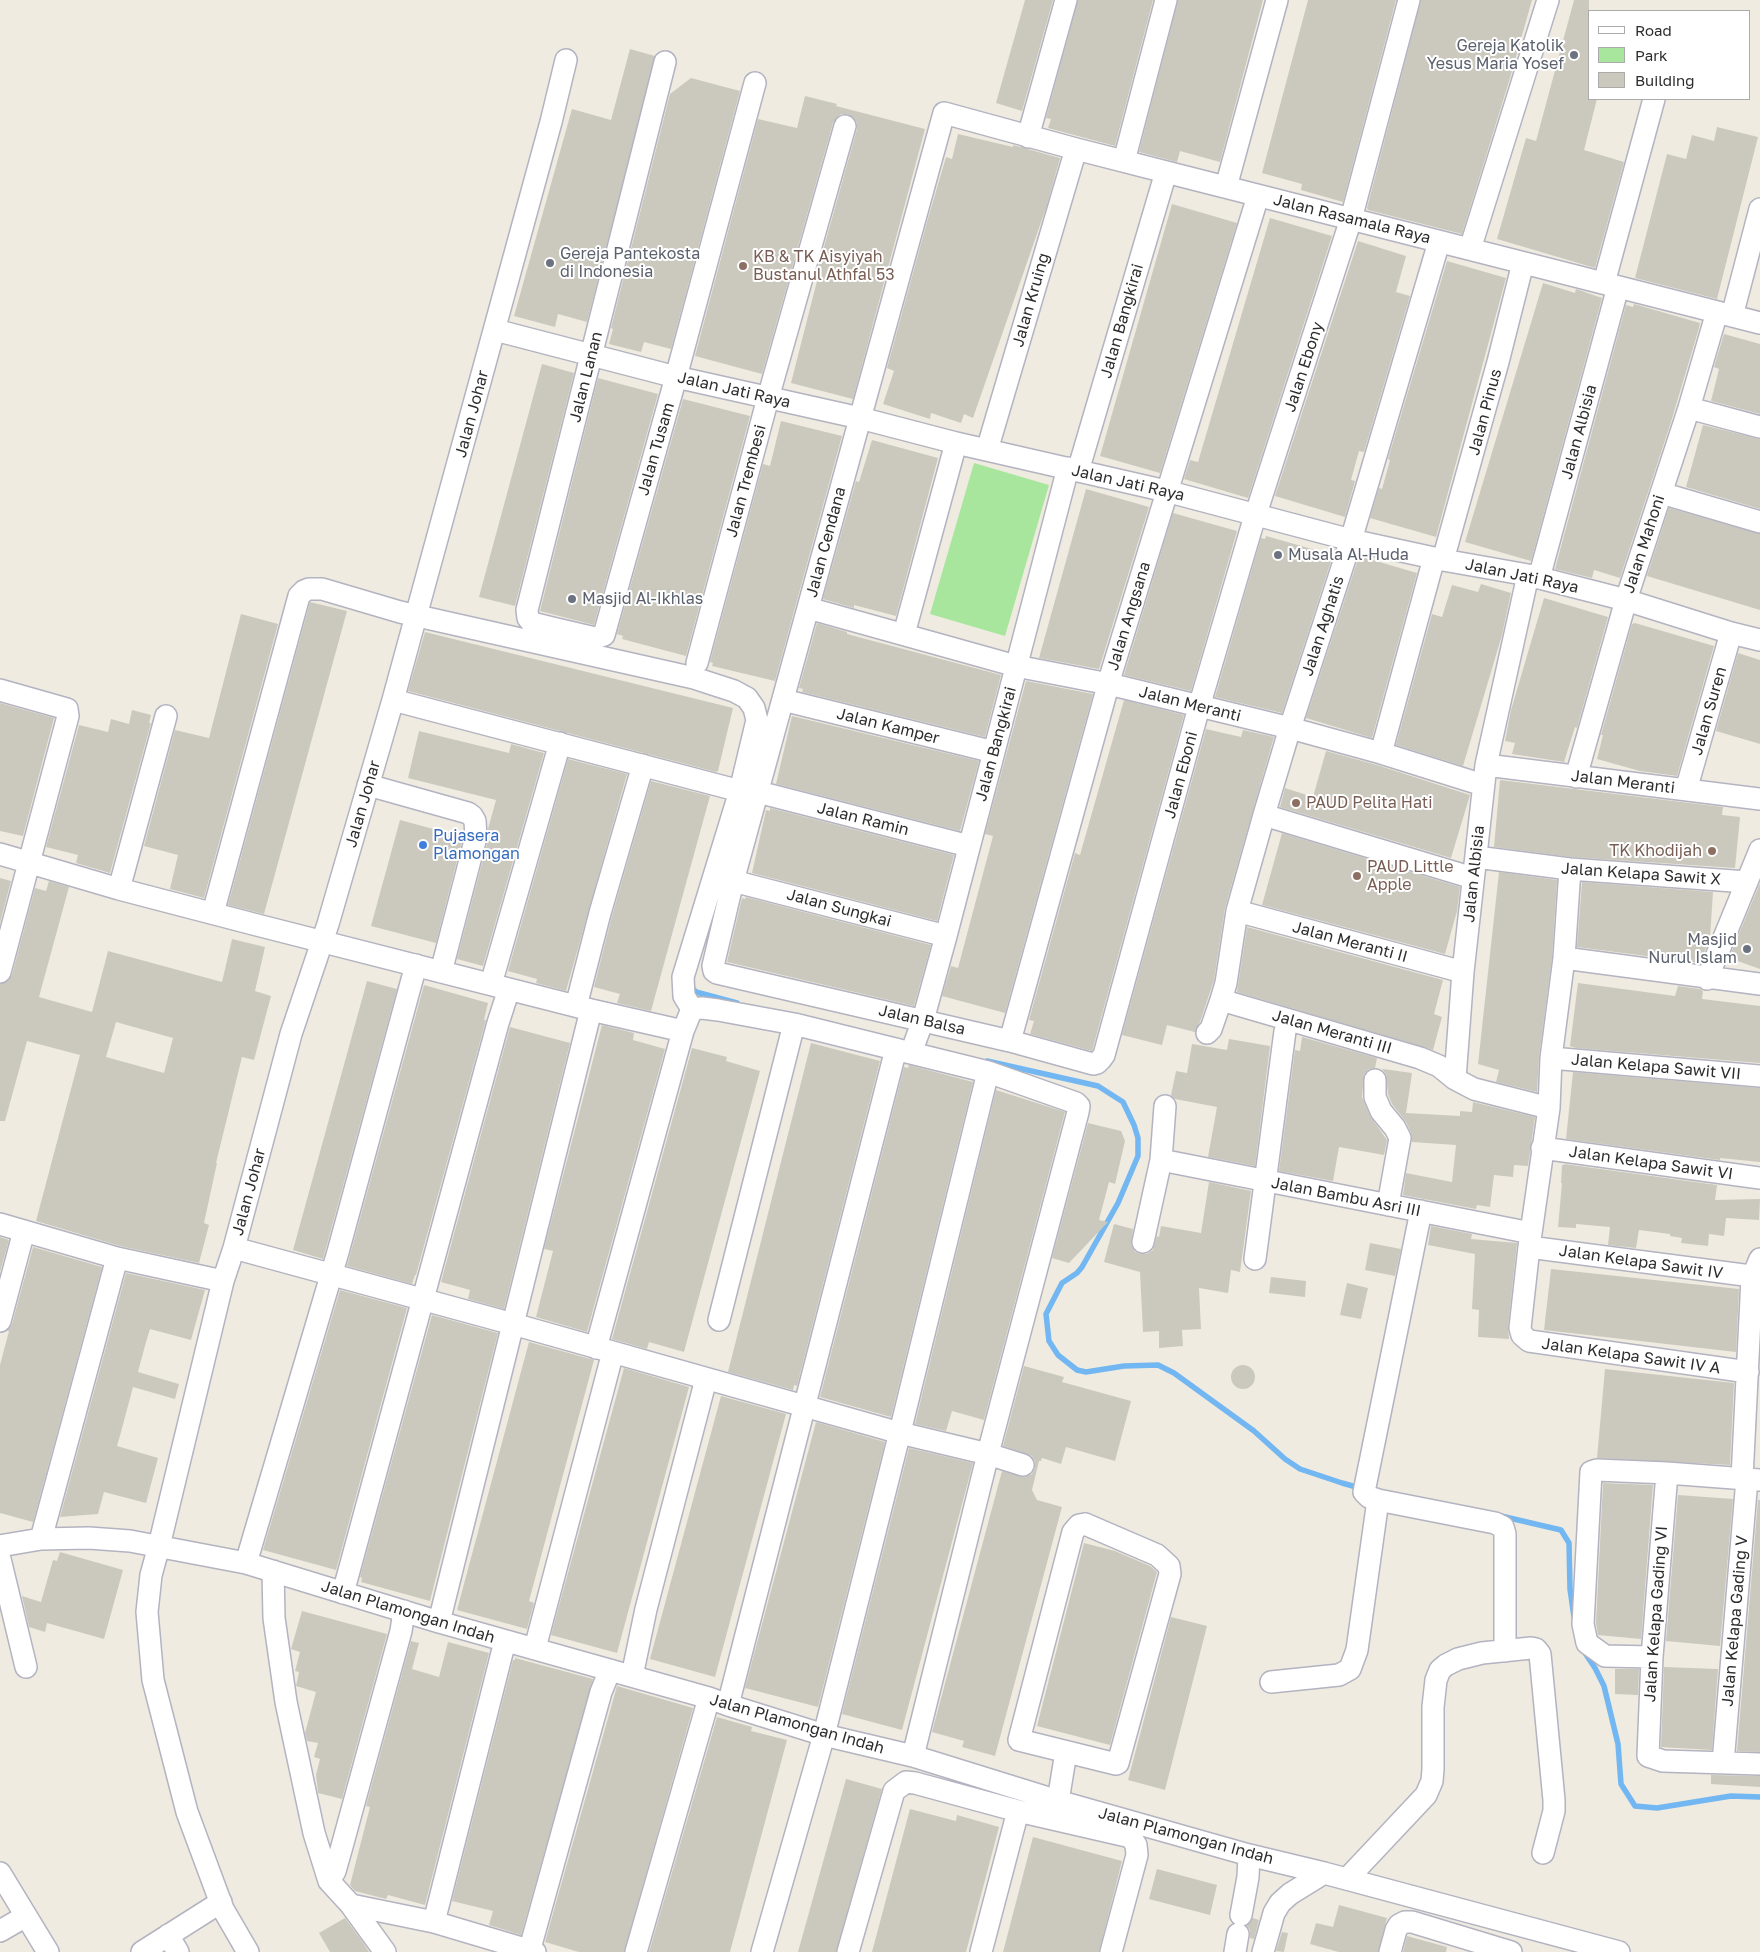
<!DOCTYPE html>
<html>
<head>
<meta charset="utf-8">
<style>
	body { margin:0 }
	#map { position:relative; width:1760px; height:1952px; overflow:hidden; background:#efebe0; font-family:"Golos Text",sans-serif }
	canvas { display:block }
	.legend { position:absolute; left:1588px; top:10px; width:162px; height:90px; box-sizing:border-box; background:#fff; border:1px solid #ababab; margin:0; padding:6px 9px; list-style:none; font-size:15px; color:#2d2d2d }
	.legend li { display:flex; align-items:center; gap:10px; height:25px }
	.legend b { width:25px; border:1px solid #ababab }
</style>
</head>
<body>
<div id="map">
<canvas width="1760" height="1952"></canvas>
<ul class="legend">
<li><b style="height:6px;background:#fff"></b>Road</li>
<li><b style="height:14px;background:#a7e69c"></b>Park</li>
<li><b style="height:14px;background:#cbc9be"></b>Building</li>
</ul>
</div>
<script>
const g = document.querySelector('canvas').getContext('2d');
g.lineJoin = 'round';
function paint(path, color) { g.fillStyle = color; g.fill(path, 'evenodd'); }
const poly = rows => new Path2D(rows.map(r => 'M' + r).join(''));
function trace(path, color, width, dash) { g.strokeStyle = color; g.lineWidth = width; g.lineCap = dash ? 'butt' : 'round'; g.setLineDash(dash || []); g.stroke(path); }
function label(font, color, halo, rows, align = 'center') {
  g.font = font + ' "Golos Text",sans-serif'; g.lineWidth = 4; g.setLineDash([]); g.textBaseline = 'middle'; g.strokeStyle = halo; g.fillStyle = color; for (const [text, x, y, turn = 0] of rows) {
    g.save(); g.translate(x, y); g.rotate((+turn || 0) * Math.PI / 180); g.textAlign = isNaN(turn) ? turn : align; if (halo) g.strokeText(text, 0, 0); g.fillText(text, 0, 0); g.restore();
  }
}
const green = poly([
	[974,463,1049,485,1005,636,930,614]
]);
const stream = poly([
	[690,986,696,992,737,1003],
	[987,1061,1098,1086,1123,1102,1134,1125,1138,1138,1138,1156,1118,1203,1082,1267,1077,1273,1062,1283,1046,1314,1049,1341,1058,1355,1077,1370,1086,1372,1124,1366,1158,1365,1174,1373,1254,1431,1285,1459,1300,1469,1342,1483,1360,1488],
	[1501,1516,1561,1530,1569,1543,1570,1589,1574,1617],
	[1583,1650,1595,1668,1604,1686,1618,1744,1621,1784,1635,1806,1657,1808,1731,1796,1760,1797]
]);
const building = poly([
	[1025,0,1053,0,1022,111,996,103],
	[1078,0,1153,0,1115,146,1048,128,1051,119,1046,118],
	[1178,0,1263,0,1220,162,1180,151,1177,162,1139,152],
	[1308,0,1396,0,1343,202,1301,190,1302,184,1262,173],
	[1421,0,1532,0,1510,78,1462,234,1368,210,1367,208],
	[1574,0,1589,0,1589,99,1597,99,1584,150,1624,162,1595,268,1497,239,1526,138,1536,141],
	[630,49,655,56,587,322,558,314,555,327,514,316,572,109,611,120],
	[691,78,740,91,671,349,644,342,641,352,609,344,613,329,611,328,670,94],
	[805,96,837,104,836,106,925,129,853,399,791,383,819,273,817,272,857,129,857,123,854,118,848,114,841,114,837,117,833,123,762,374,695,356,758,119,797,128],
	[1717,127,1758,137,1717,299,1635,278,1667,154,1686,159,1692,135,1714,141],
	[958,134,1013,147,1013,145,1060,158,1047,205,973,418,964,414,961,423,931,413,930,419,883,404,894,371,887,368,927,222,946,157,952,159],
	[1172,204,1237,223,1160,473,1100,456],
	[1270,218,1332,236,1248,498,1184,479,1190,460,1198,462],
	[1358,241,1406,256,1396,292,1410,296,1364,452,1359,451,1351,480,1355,481,1345,517,1275,496],
	[1447,261,1506,278,1436,537,1370,518,1379,488,1382,489,1390,460,1388,459],
	[1543,283,1575,293,1576,289,1602,298,1531,561,1465,542],
	[1634,304,1700,323,1699,328,1671,422,1620,578,1594,570,1592,578,1555,569,1626,305,1633,307],
	[1724,334,1760,344,1760,414,1711,401,1719,369,1714,367],
	[542,364,574,373,515,606,479,597],
	[598,378,658,394,594,625,540,611],
	[683,399,750,416,686,656,622,639,623,636,617,634],
	[781,421,842,436,775,681,712,666,713,663,710,662,763,464,770,466],
	[1703,425,1760,439,1760,509,1686,487],
	[872,440,938,458,896,616,854,605,854,608,823,599,856,481,859,482],
	[1086,489,1149,507,1099,669,1039,658],
	[1669,508,1760,534,1760,610,1647,576],
	[1173,513,1237,531,1191,691,1124,675],
	[1266,536,1333,555,1282,713,1215,697,1261,538,1265,539],
	[1359,556,1417,573,1372,738,1306,718],
	[1481,584,1511,593,1502,635,1463,766,1396,745,1432,614,1442,617,1452,585,1478,592],
	[1544,598,1608,617,1577,728,1575,727,1564,762,1512,754,1515,743,1505,741,1511,710],
	[310,602,347,611,264,914,228,905],
	[241,614,278,624,204,898,170,889,178,855,144,846,175,730,209,738],
	[817,623,847,632,847,634,1001,675,985,737,802,692,803,689,799,688],
	[1635,623,1714,646,1677,776,1640,771,1597,759,1603,735,1601,735,1632,624],
	[425,632,733,708,718,771,716,772,408,691],
	[1738,653,1760,660,1760,744,1716,731],
	[1026,681,1093,694,1005,1013,942,996,951,966,958,968,993,836,985,834],
	[1124,700,1184,715,1092,1051,1030,1034,1034,1021,1029,1020,1075,853,1080,855],
	[0,703,54,718,23,836,0,831],
	[132,710,151,715,149,723,151,723,110,873,76,863,78,855,46,847,79,725,108,732,111,719,129,724],
	[792,716,979,761,960,831,776,784],
	[1206,729,1241,737,1243,730,1274,737,1225,908,1214,980,1200,1022,1195,1032,1167,1025,1162,1045,1122,1035],
	[419,731,509,753,511,744,544,753,483,966,457,959,488,840,488,829,496,800,408,778],
	[1326,751,1377,765,1470,795,1451,858,1280,807,1285,788,1313,797],
	[568,759,627,774,566,991,536,983,537,979,508,971],
	[1500,780,1723,807,1722,815,1740,817,1735,868,1571,857,1494,847],
	[651,781,710,796,651,1011,617,1003,620,994,594,987,612,916],
	[770,808,954,855,937,921,752,873,766,810,770,811],
	[400,820,463,837,436,943,371,926],
	[1282,833,1460,887,1457,911,1445,954,1262,905],
	[1499,872,1557,880,1552,957,1539,1056,1537,1092,1496,1082,1499,1070,1478,1064],
	[0,878,11,881,0,923],
	[49,881,69,887,39,997,92,1012,108,951,222,982,232,939,265,947,255,991,271,996,254,1060,242,1057,216,1163,217,1163,204,1223,209,1225,199,1263,120,1246,36,1221,80,1055,27,1041,5,1121,0,1121,0,984,8,981,12,975,35,888,46,891],
	[116,1022,173,1038,164,1073,106,1057],
	[1582,882,1713,892,1710,938,1700,963,1577,947],
	[1760,883,1760,969,1729,958],
	[746,897,931,945,914,1006,727,962,742,898,745,899],
	[1247,927,1443,980,1434,1014,1442,1017,1433,1050,1237,992],
	[367,981,397,989,323,1259,293,1250],
	[1578,983,1675,996,1678,986,1700,989,1703,991,1702,999,1760,1006,1760,1063,1576,1048,1570,1046],
	[424,985,488,1003,484,1020,486,1020,416,1275,415,1275,412,1284,347,1266],
	[602,1025,634,1033,633,1040,665,1049,587,1332,536,1317,553,1251,544,1249],
	[510,1027,570,1043,504,1309,468,1299,470,1290,441,1282],
	[1302,1037,1377,1058,1375,1068,1369,1069,1364,1074,1362,1097,1370,1116,1387,1140,1384,1155,1339,1147,1333,1181,1279,1171,1295,1050,1300,1051],
	[1229,1039,1270,1046,1255,1166,1208,1157,1217,1107,1175,1099,1171,1095,1176,1071,1187,1073,1192,1044,1227,1050],
	[811,1043,880,1061,797,1386,794,1385,793,1390,728,1372],
	[692,1048,727,1057,726,1061,760,1071,684,1352,649,1342,647,1349,612,1339],
	[909,1065,973,1082,891,1417,820,1397,904,1067,908,1068],
	[1376,1068,1412,1073,1406,1113,1460,1116,1460,1111,1472,1112,1473,1102,1535,1117,1528,1166,1514,1165,1513,1177,1494,1175,1490,1207,1477,1205,1476,1209,1403,1195,1406,1173,1452,1182,1456,1145,1412,1142,1411,1133,1406,1122,1392,1104,1388,1094,1386,1074,1382,1069],
	[1573,1072,1760,1088,1760,1162,1720,1158,1720,1160,1566,1139],
	[996,1090,1065,1112,984,1420,952,1411,946,1431,915,1424],
	[1088,1123,1121,1131,1125,1141,1115,1184,1109,1182,1099,1220,1108,1222,1069,1263,1052,1258],
	[1564,1164,1717,1185,1715,1200,1760,1199,1759,1220,1726,1218,1724,1236,1709,1234,1708,1246,1681,1243,1682,1238,1670,1236,1670,1234,1639,1230,1636,1248,1608,1245,1610,1227,1576,1224,1576,1228,1558,1227,1562,1183,1561,1183,1562,1165,1564,1165],
	[1209,1182,1251,1191,1240,1272,1231,1270,1228,1293,1199,1288,1201,1329,1182,1330,1183,1346,1159,1348,1159,1331,1143,1332,1140,1272,1104,1262,1114,1224,1133,1229,1131,1245,1135,1252,1141,1254,1147,1254,1153,1250,1157,1236,1159,1237,1161,1226,1201,1233],
	[1431,1226,1472,1234,1471,1239,1517,1243,1508,1327,1509,1339,1478,1337,1479,1310,1472,1309,1475,1254,1428,1245],
	[0,1237,9,1240,0,1272],
	[1370,1243,1401,1249,1395,1276,1365,1270],
	[33,1247,102,1267,33,1522,0,1513,0,1365,9,1331,7,1331,12,1324],
	[1551,1269,1739,1289,1736,1352,1544,1330],
	[126,1273,205,1290,191,1340,150,1329,146,1342,138,1372,179,1384,175,1399,133,1387,121,1432,117,1446,158,1458,146,1503,104,1492,98,1514,60,1517],
	[1271,1277,1306,1281,1305,1297,1269,1293],
	[1347,1283,1368,1288,1361,1319,1340,1315],
	[340,1290,407,1308,336,1570,263,1550],
	[432,1315,498,1333,430,1601,361,1582,362,1578,360,1577],
	[529,1342,594,1360,529,1601,534,1603,527,1629,457,1610],
	'1231 1377a12 12 0 1 1 24 0a12 12 0 1 1-24 0Z',
	[1024,1366,1064,1377,1062,1382,1131,1401,1115,1461,1066,1447,1061,1464,1042,1458,1041,1461,1039,1461,1032,1490,1037,1500,1062,1507,995,1756,962,1747,964,1741,932,1732,1002,1471,1025,1477,1032,1474,1035,1468,1035,1462,1032,1456,1003,1446],
	[624,1368,689,1387,617,1653,551,1635],
	[1605,1369,1734,1383,1730,1465,1597,1458],
	[721,1396,786,1414,715,1677,650,1659],
	[816,1422,885,1442,818,1707,745,1688],
	[909,1448,973,1463,902,1730,842,1714],
	[1603,1483,1653,1485,1641,1639,1598,1635,1596,1623],
	[1678,1495,1733,1499,1720,1646,1666,1641],
	[1758,1500,1760,1500,1760,1752,1737,1751],
	[1084,1543,1115,1551,1150,1566,1157,1572,1110,1745,1037,1726],
	[60,1552,123,1570,104,1639,47,1623,45,1632,29,1627,22,1596,41,1602,53,1560,57,1561],
	[302,1611,387,1634,342,1799,318,1793,316,1775,320,1759,314,1757,318,1743,307,1741,305,1733,316,1692,296,1686,299,1672,295,1671,300,1652,291,1649],
	[1171,1617,1207,1626,1165,1790,1128,1780],
	[411,1641,419,1643,412,1669,439,1677,448,1642,489,1653,425,1905,388,1895,386,1899,355,1891,350,1885,370,1807,366,1806],
	[515,1658,593,1679,521,1935,489,1925,493,1911,452,1901,513,1660,515,1660],
	[1664,1667,1718,1669,1712,1750,1661,1747],
	[1615,1669,1639,1669,1638,1695,1615,1694],
	[617,1686,693,1708,624,1952,579,1952,545,1942],
	[717,1717,752,1727,751,1731,787,1740,730,1952,649,1952],
	[1711,1775,1760,1776,1760,1787,1711,1784],
	[846,1779,882,1789,836,1952,798,1952],
	[910,1809,956,1821,957,1815,999,1827,966,1952,872,1952],
	[1033,1837,1122,1861,1099,1952,1003,1952],
	[1157,1869,1217,1885,1210,1915,1149,1899],
	[1339,1905,1387,1918,1378,1952,1339,1952,1310,1944,1316,1923,1333,1927],
	[345,1918,364,1944,369,1952,330,1952,319,1933],
	[1253,1918,1259,1920,1254,1939,1250,1938,1250,1930,1247,1926],
	[1282,1932,1288,1933,1284,1952,1276,1951],
	[1407,1936,1447,1947,1446,1952,1403,1952]
]);
const minor = poly([
	[1409,0,1351,219,1252,526,1199,707,1104,1055,1101,1059,1097,1063,1093,1064,1010,1041,717,973,714,971,713,966,733,881,944,113,1076,149,1166,172,1351,219,1717,312,1760,323],
	[665,62,527,610,528,618,532,623,552,628,595,638,604,635,676,377,755,83],
	[1028,137,1066,0],
	[1124,161,1166,0],
	[1226,187,1277,0],
	[1439,242,1351,540,1290,728,1264,815,1237,911,1226,983,1221,1000,1420,1058,1439,1066,1455,1079],
	[1470,249,1548,0],
	[1604,283,1654,99],
	[1732,316,1760,209],
	[495,330,676,377,860,418,956,443,1166,491,1351,540,1443,560,1528,575,1626,600,1731,633,1760,640],
	[1689,408,1760,427],
	[987,450,1076,149],
	[1078,471,1166,172],
	[1661,493,1760,522],
	[1443,560,1498,362,1523,263],
	[1528,575,1486,765,1463,972,1455,1079,1474,1089,1549,1108],
	[1539,578,1618,287],
	[808,608,1016,666,1109,684,1290,728,1381,753,1483,785],
	[904,634,956,443],
	[697,663,768,398,845,126],
	[0,690,67,709,68,716,0,972],
	[393,700,740,791],
	[783,700,994,752],
	[1381,753,1434,558],
	[1486,765,1760,799],
	[1576,777,1626,600,1689,408,1717,312],
	[368,785,468,813,472,816,475,821,476,837,441,972],
	[1686,790,1731,633],
	[758,792,969,846],
	[1264,815,1473,878],
	[0,854,119,889,257,925,591,1010,683,1031],
	[1476,857,1570,869,1747,882],
	[1570,869,1564,958,1551,1058,1549,1108,1529,1247,1520,1328,1522,1335,1529,1341,1748,1372],
	[733,881,946,936],
	[119,889,166,716],
	[1237,911,1463,972],
	[213,913,299,596,304,591,309,589,322,589,400,612,694,678,734,691,747,698,754,708,757,720,740,791,683,977,684,996,692,1009],
	[1564,958,1760,984],
	[1707,979,1760,850],
	[491,984,560,743],
	[576,1006,600,913,643,765],
	[1207,1033,1211,1029,1221,1000],
	[1010,1041,1112,671,1258,196],
	[911,1053,923,1020,946,936,1068,468],
	[1551,1058,1760,1076],
	[1375,1080,1375,1097,1381,1111,1395,1128,1400,1138,1388,1205],
	[1542,1148,1760,1178],
	[1161,1160,1531,1233],
	[1421,1211,1364,1492,1369,1497,1378,1500,1495,1523,1503,1527,1505,1534,1505,1651],
	[0,1224,117,1258,223,1281],
	[1143,1242,1161,1160,1165,1106],
	[1529,1247,1760,1277],
	[234,1248,513,1324,900,1433,988,1454,1023,1465],
	[1255,1259,1285,1031],
	[719,1320,794,1024],
	[0,1321,24,1231],
	[596,1348,683,1031,692,1009,702,1008,718,1010,794,1024,911,1053,988,1072,1076,1103,1079,1106,1078,1112,991,1442,913,1756],
	[1667,1473,1652,1657,1648,1756,1663,1761,1760,1764],
	[1742,1478,1752,1278,1760,1259],
	[1085,1524,1157,1555,1169,1566,1170,1574,1118,1763,1116,1764,1019,1740,1073,1532,1079,1525,1085,1524],
	[41,1539,117,1258],
	[0,1546,41,1539,89,1538,130,1541,246,1563,439,1622,709,1698,728,1705,824,1735,913,1756,1058,1801,1249,1855,1324,1873,1619,1952],
	[0,1559,26,1667],
	[246,1563,338,1252,416,965],
	[273,1571,274,1618,286,1702,314,1833,329,1881,351,1905,385,1952],
	[343,1593,498,1023,509,989],
	[439,1622,591,1010],
	[535,1648,613,1352],
	[1652,1657,1605,1656,1587,1643,1583,1624,1591,1472,1597,1470,1667,1473,1760,1480],
	[632,1676,646,1609,706,1379],
	[1271,1682,1339,1675,1350,1669,1357,1650,1378,1500],
	[728,1705,896,1049],
	[1723,1763,1747,1479],
	[1058,1801,1066,1752],
	[0,1873,48,1952],
	[1347,1879,1426,1795,1432,1781,1433,1769,1433,1707,1436,1680,1440,1670,1446,1665,1458,1659,1482,1653,1531,1648,1536,1649,1540,1654,1554,1800,1554,1811,1543,1853],
	[329,1881,335,1871,341,1850,401,1631,404,1611],
	[351,1905,434,1922,535,1952],
	[1241,1915,1248,1877,1249,1855],
	[434,1922,505,1641],
	[0,1931,26,1916],
	[168,1935,178,1952],
	[142,1952,221,1902],
	[248,1952,223,1909,187,1812,153,1680,147,1612,151,1575,159,1546,223,1281,234,1248,291,1034,328,924,393,700,551,122,566,60],
	[529,1952,601,1692,610,1670],
	[636,1952,709,1698],
	[762,1952,824,1735,901,1428,988,1072],
	[848,1952,894,1791,906,1782,915,1783,1018,1811,1131,1837,1136,1845,1137,1855,1111,1952],
	[981,1952,1018,1811],
	[1235,1952,1238,1934],
	[1263,1952,1274,1913,1280,1903,1290,1894,1324,1873],
	[1390,1952,1396,1930,1399,1925,1405,1922,1412,1922,1511,1952]
]);
const markers = [
	[1574,55,5,"#6b7280"],
	[550,263,5,"#6b7280"],
	[743,266,5,"#8d6e63"],
	[1278,555,5,"#6b7280"],
	[572,599,5,"#6b7280"],
	[1296,803,5,"#8d6e63"],
	[423,845,5,"#3f7fe0"],
	[1712,851,5,"#8d6e63"],
	[1357,876,5,"#8d6e63"],
	[1747,949,5,"#6b7280"]
];
const worshipNames = [
	["Gereja Katolik",1564,46,"right"],
	["Yesus Maria Yosef",1564,64,"right"],
	["Gereja Pantekosta",560,254],
	["di Indonesia",560,272],
	["Musala Al-Huda",1288,555],
	["Masjid Al-Ikhlas",582,599],
	["Masjid",1737,940,"right"],
	["Nurul Islam",1737,958,"right"]
];
const streetNames = [
	["Jalan Rasamala Raya",1352,219,14],
	["Jalan Kruing",1031,300,-74],
	["Jalan Bangkirai",1122,321,-74],
	["Jalan Ebony",1304,367,-72],
	["Jalan Lanan",586,377,-76],
	["Jalan Jati Raya",734,390,13],
	["Jalan Pinus",1485,412,-75],
	["Jalan Johar",472,414,-75],
	["Jalan Albisia",1579,432,-75],
	["Jalan Tusam",656,449,-74],
	["Jalan Trembesi",746,481,-75],
	["Jalan Jati Raya",1128,483,13],
	["Jalan Cendana",826,542,-75],
	["Jalan Mahoni",1644,544,-72],
	["Jalan Jati Raya",1522,576,12],
	["Jalan Angsana",1129,616,-73],
	["Jalan Aghatis",1323,626,-72],
	["Jalan Meranti",1190,704,14],
	["Jalan Suren",1709,711,-74],
	["Jalan Kamper",888,726,14],
	["Jalan Bangkirai",996,744,-75],
	["Jalan Eboni",1181,775,-75],
	["Jalan Meranti",1623,782,7],
	["Jalan Johar",363,804,-74],
	["Jalan Ramin",863,819,14],
	["Jalan Albisia",1474,874,-84],
	["Jalan Kelapa Sawit X",1641,874,4],
	["Jalan Sungkai",839,908,15],
	["Jalan Meranti II",1350,942,15],
	["Jalan Balsa",922,1020,13],
	["Jalan Meranti III",1332,1032,16],
	["Jalan Kelapa Sawit VII",1656,1067,5],
	["Jalan Kelapa Sawit VI",1651,1163,8],
	["Jalan Johar",249,1192,-75],
	["Jalan Bambu Asri III",1346,1197,11],
	["Jalan Kelapa Sawit IV",1641,1262,8],
	["Jalan Kelapa Sawit IV A",1631,1356,8],
	["Jalan Plamongan Indah",408,1612,17],
	["Jalan Kelapa Gading VI",1656,1614,-86],
	["Jalan Kelapa Gading V",1735,1621,-85],
	["Jalan Plamongan Indah",797,1724,16],
	["Jalan Plamongan Indah",1186,1836,15]
];
const educationNames = [
	["KB & TK Aisyiyah",753,257],
	["Bustanul Athfal 53",753,275],
	["PAUD Pelita Hati",1306,803],
	["TK Khodijah",1702,851,"right"],
	["PAUD Little",1367,867],
	["Apple",1367,885]
];
const shopNames = [
	["Pujasera",433,836],
	["Plamongan",433,854]
];
paint(green, '#a7e69c');
trace(stream, '#72b7f2', 5.5);
paint(building, '#cbc9be');
trace(minor, '#b3b3c1', 24);
trace(minor, '#fff', 21);
for (const [x, y, r, color] of markers) { const dot = new Path2D(); dot.arc(x, y, r, 0, 2 * Math.PI); g.fillStyle = color; g.fill(dot); trace(dot, '#fff', 2); }
label('16px', '#5b616d', '#fff', worshipNames, 'left');
label('16px', '#2d2d2d', '#fff', streetNames);
label('16px', '#785e54', '#fff', educationNames, 'left');
label('16px', '#366cbe', '#fff', shopNames, 'left');
</script>
</body>
</html>
